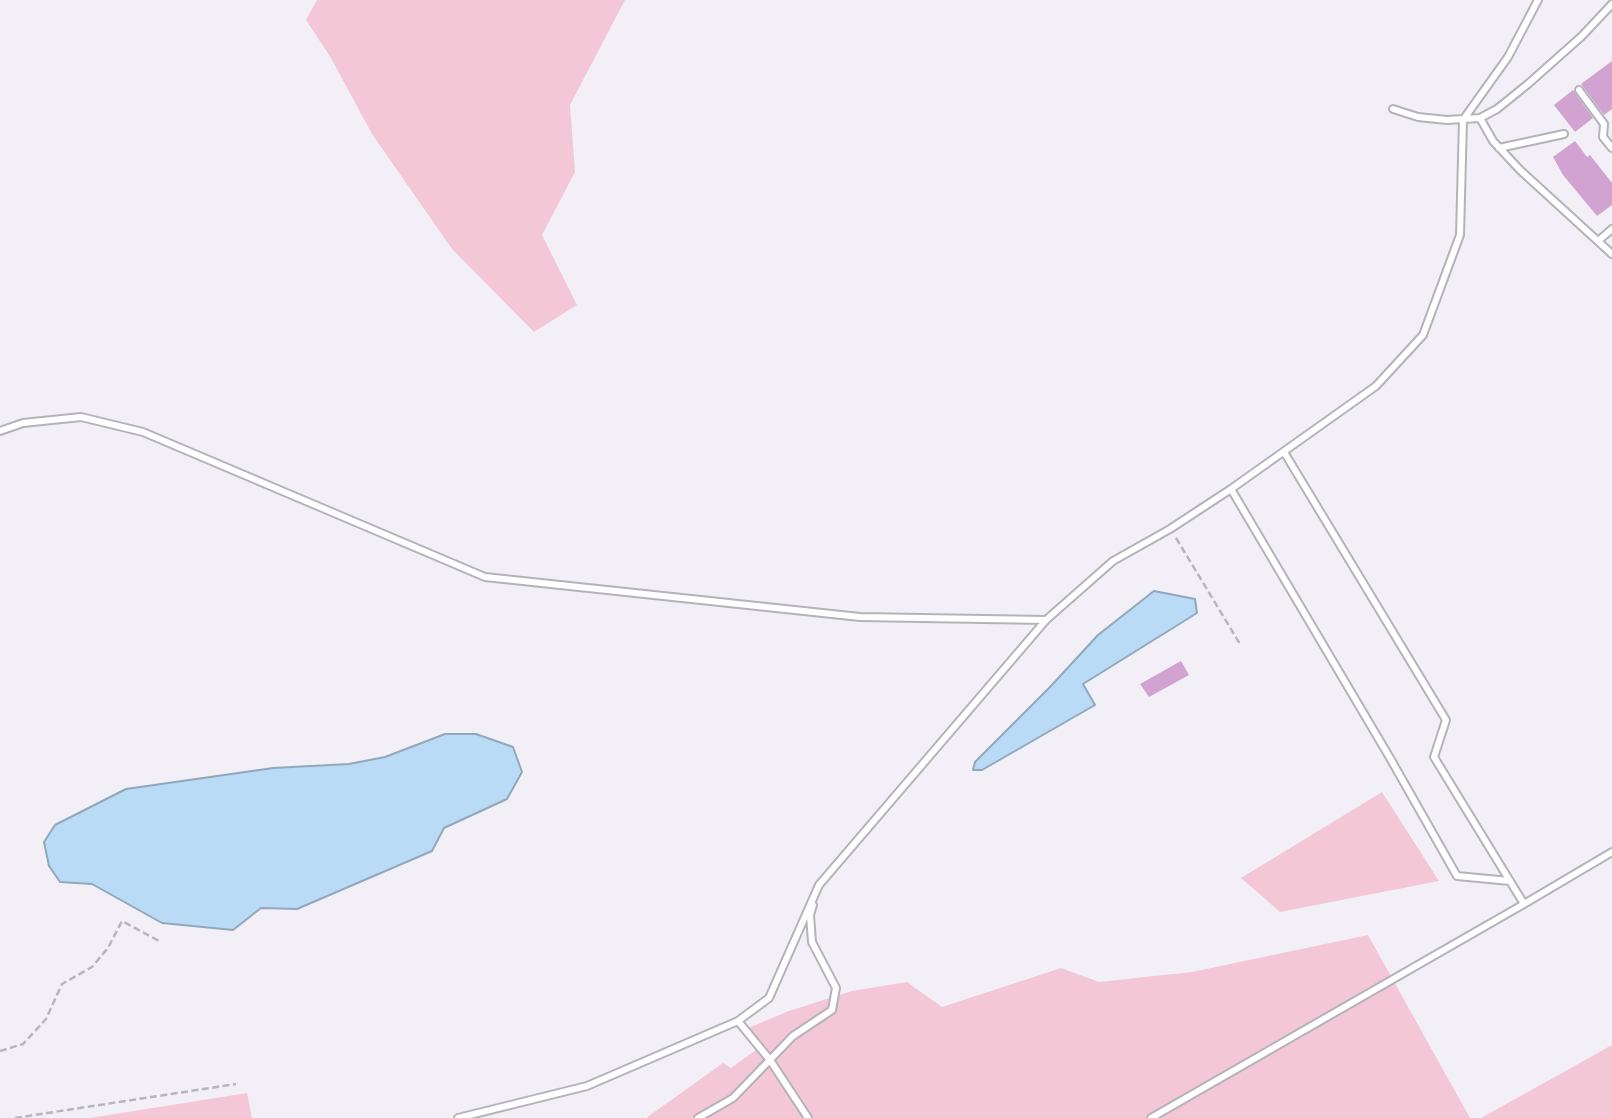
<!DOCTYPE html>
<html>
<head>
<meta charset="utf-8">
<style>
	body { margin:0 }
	canvas { display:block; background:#f2f0f6 }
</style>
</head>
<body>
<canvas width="1612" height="1118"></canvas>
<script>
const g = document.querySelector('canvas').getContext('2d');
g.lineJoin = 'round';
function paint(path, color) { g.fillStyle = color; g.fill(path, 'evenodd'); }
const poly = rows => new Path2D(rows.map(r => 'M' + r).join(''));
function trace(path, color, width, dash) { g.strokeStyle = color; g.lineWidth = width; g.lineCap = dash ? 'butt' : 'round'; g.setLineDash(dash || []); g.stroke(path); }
const green = poly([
	[317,0,625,0,570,105,575,172,542,235,577,305,534,332,452,249,372,134,331,58,306,20],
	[1382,792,1439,881,1280,912,1241,878],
	[1368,935,1470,1118,646,1118,723,1063,731,1068,760,1047,748,1028,789,1011,852,991,907,982,942,1007,1061,968,1099,982,1192,972],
	[1612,1045,1612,1118,1481,1118],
	[247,1093,252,1118,90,1118]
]);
const water = poly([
	[1154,591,1195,599,1197,613,1083,684,1095,705,982,770,973,770,975,762,1050,687,1098,635,1154,591],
	[445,734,476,734,513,747,522,772,507,799,444,828,432,851,297,909,261,908,233,930,162,923,92,884,60,882,49,866,44,842,55,825,126,789,273,768,349,764,385,757,445,734]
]);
const building = poly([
	[1612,61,1612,109,1604,115,1581,84],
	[1573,90,1593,118,1575,132,1554,105],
	[1575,141,1587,157,1590,155,1612,183,1612,205,1597,216,1563,175,1553,157],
	[1181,661,1189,675,1149,697,1140,684]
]);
const path = poly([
	[1176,538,1240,644],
	[0,1051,23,1044,46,1019,62,984,92,967,108,948,122,921,161,942],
	[15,1118,236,1084]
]);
const service = poly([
	[1579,90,1604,124,1603,137,1612,148],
	[1393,109,1418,117,1447,120,1480,118,1497,109,1528,84,1582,36,1612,4],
	[1480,118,1493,141,1520,170,1612,254],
	[1499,148,1564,134],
	[1598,241,1612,229],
	[0,431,23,423,81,417,143,432,485,577,860,617,1046,620],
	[1284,452,1446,720,1434,757,1524,904,1612,852],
	[1231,489,1390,758,1457,876,1510,881],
	[738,1021,770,1060,808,1118],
	[458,1118,587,1086,738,1021,769,998,819,885,1046,620,1113,561,1170,529,1231,489,1376,386,1423,335,1460,235,1463,120,1508,57,1538,0],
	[698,1118,733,1098,793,1036,832,1010,836,988,812,942,810,915,813,905],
	[1151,1118,1524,904]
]);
paint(green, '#f4c7d7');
paint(water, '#badbf6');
trace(water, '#91a8bc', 2);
paint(building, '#d2a2d1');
trace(service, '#b5b3ba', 10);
trace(path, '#b8b6bb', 2.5, [7, 3.5]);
trace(service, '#fff', 6);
</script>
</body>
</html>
